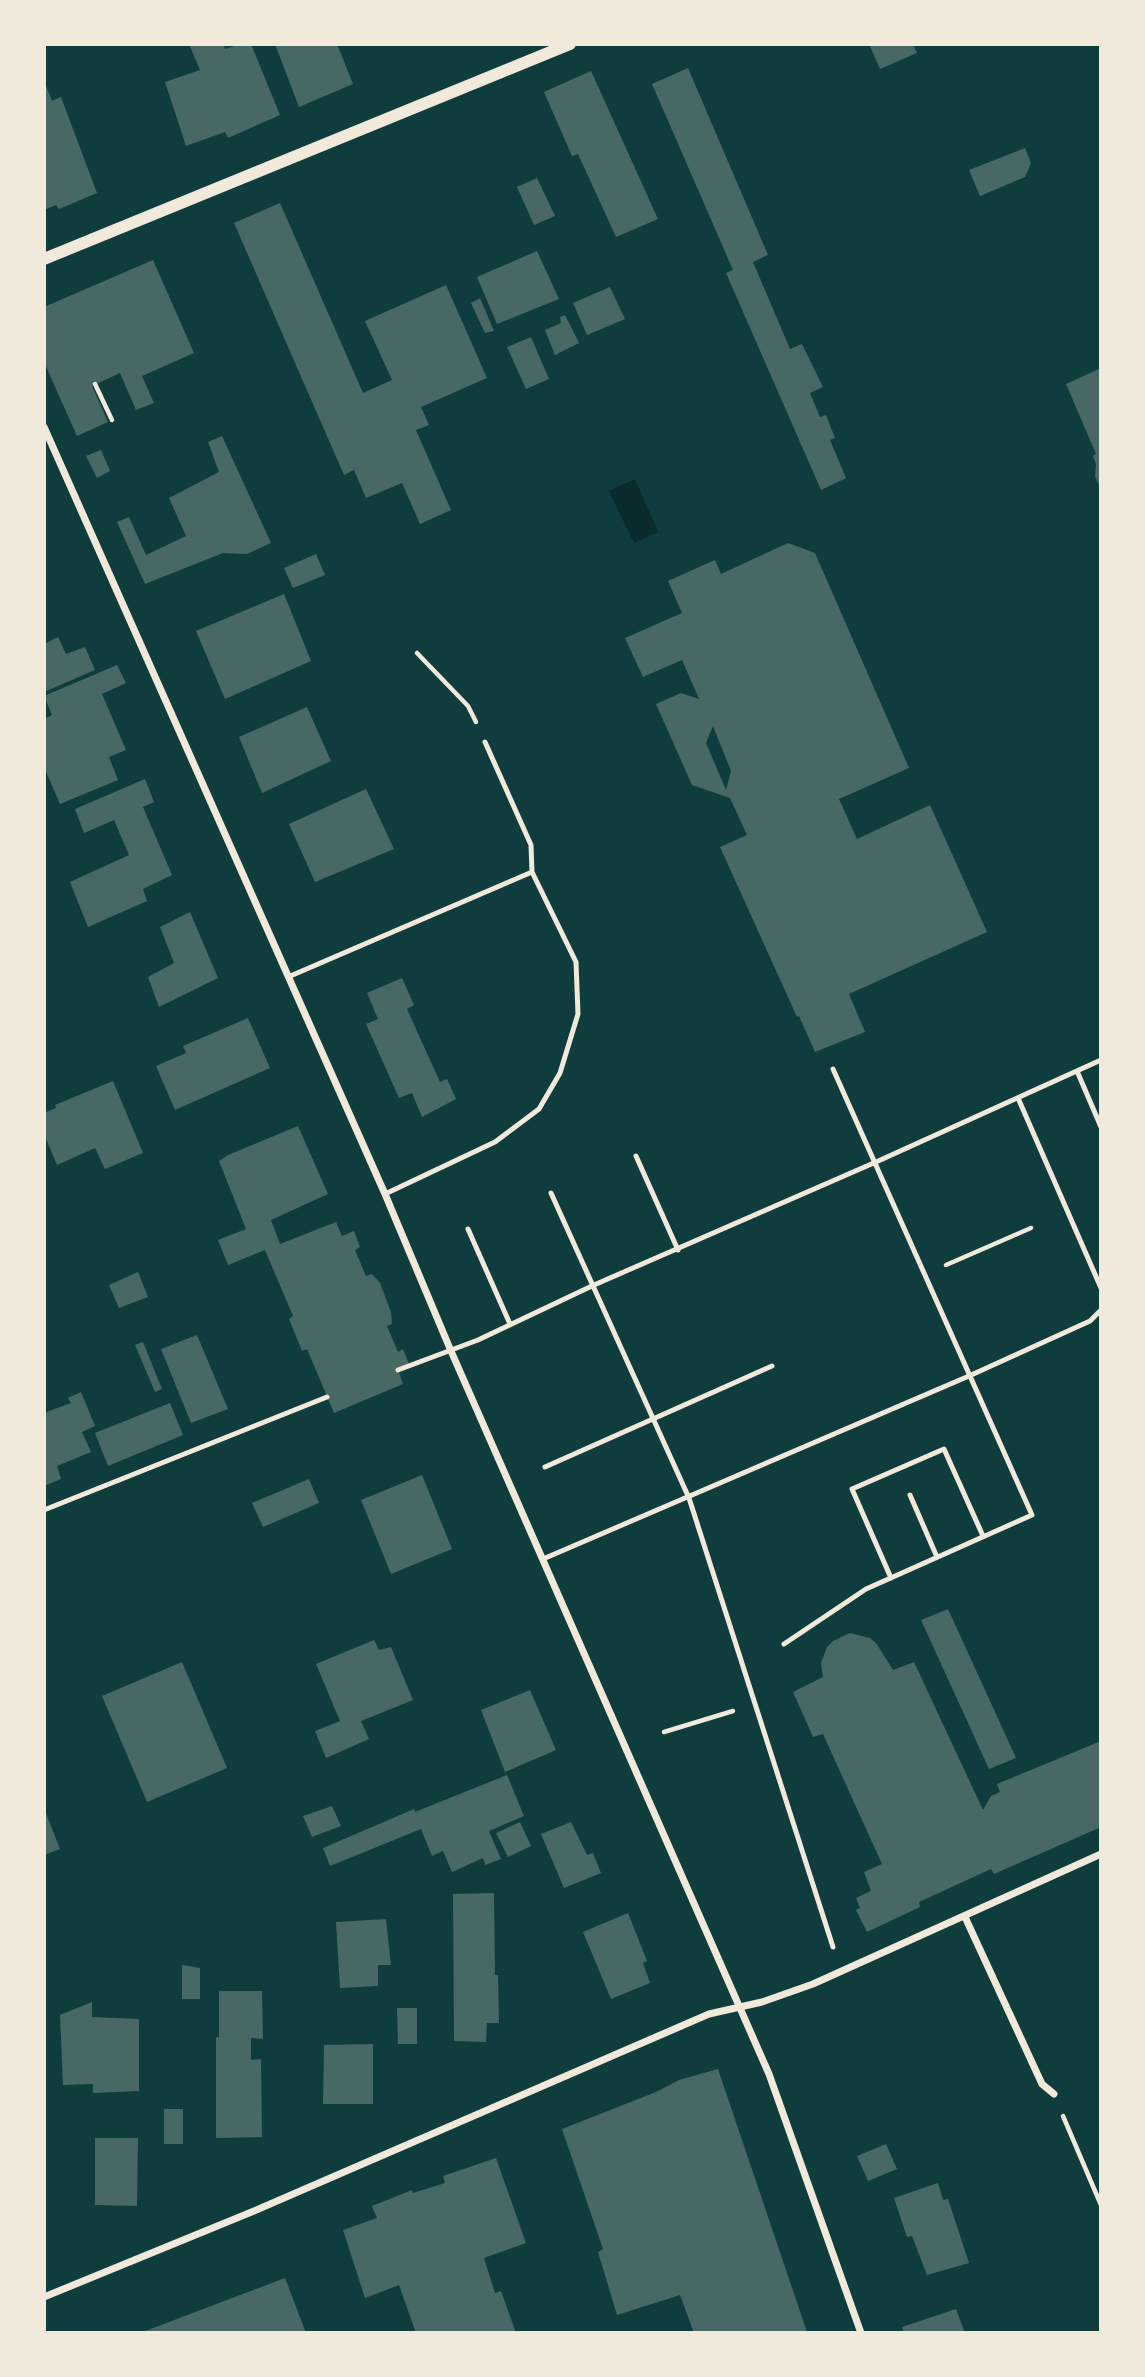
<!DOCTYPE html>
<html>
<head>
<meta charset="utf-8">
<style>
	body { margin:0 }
	#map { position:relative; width:1145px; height:2377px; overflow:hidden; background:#0f3d3e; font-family:"Noto Sans",sans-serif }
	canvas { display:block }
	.frame { position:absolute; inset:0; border:46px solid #f1e9da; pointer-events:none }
</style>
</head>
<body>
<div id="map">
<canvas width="1145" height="2377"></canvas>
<div class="frame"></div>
</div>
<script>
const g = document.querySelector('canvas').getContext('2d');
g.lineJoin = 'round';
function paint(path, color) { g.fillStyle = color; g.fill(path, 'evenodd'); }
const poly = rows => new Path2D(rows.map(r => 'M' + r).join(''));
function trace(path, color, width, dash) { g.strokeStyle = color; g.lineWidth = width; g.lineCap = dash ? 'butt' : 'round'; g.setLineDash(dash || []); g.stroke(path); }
const water = poly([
	[635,479,658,532,634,543,609,491]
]);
const building = poly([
	[189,44,223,44,225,49,240,44,251,44,280,115,228,138,225,132,186,146,165,82,200,70],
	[275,44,337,44,353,84,299,107],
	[869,44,913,44,917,53,880,69],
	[688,68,768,255,753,262,790,349,802,344,823,387,810,393,820,417,826,415,835,438,830,440,846,478,821,490,726,273,733,270,652,84],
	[591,71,658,219,616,237,578,154,572,156,544,92],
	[44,81,52,101,61,97,97,193,59,209,56,205,44,210],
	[1025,148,1031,163,1025,177,980,196,969,170],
	[537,178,555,216,534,225,517,187],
	[280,203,363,393,392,380,365,321,446,285,487,378,421,407,429,425,416,430,451,510,420,524,402,483,366,498,354,470,344,475,234,223],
	[537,251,559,299,497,324,477,277],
	[153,260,194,353,142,376,154,403,136,410,120,373,92,386,108,422,77,436,44,362,44,307],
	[610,287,625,319,587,335,573,303],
	[480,298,494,331,485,333,471,303],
	[565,315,579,343,555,355,545,330,561,323,560,317],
	[531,337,549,379,526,389,507,347],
	[1101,368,1101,490,1095,476,1096,464,1093,456,1096,454,1066,384],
	[222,436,271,543,247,554,223,553,145,584,117,522,129,517,146,555,186,536,169,498,219,472,208,442],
	[101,450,110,471,97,478,86,456],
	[788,543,815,553,909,768,839,799,857,839,930,805,987,932,849,994,865,1032,815,1052,799,1016,797,1017,720,847,747,835,730,798,692,785,656,704,681,693,699,699,682,660,643,677,625,638,682,613,668,581,715,560,721,574],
	[713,726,731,771,726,790,706,743],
	[316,554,325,575,293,588,284,568],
	[284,594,311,661,225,699,196,631],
	[58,637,66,654,85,647,95,670,44,692,44,644],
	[117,665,126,683,102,694,126,750,109,757,118,780,60,804,44,767,44,719,52,715,44,696],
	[307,707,331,761,262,793,239,737],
	[145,779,154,802,143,807,172,875,143,889,147,901,88,927,70,882,129,855,114,820,84,833,75,809],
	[366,789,394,849,315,882,289,824],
	[190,912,218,978,159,1007,148,977,174,963,160,927],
	[402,978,414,1005,407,1009,440,1082,447,1079,456,1099,422,1117,412,1093,399,1098,366,1024,378,1019,367,993],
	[248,1018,270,1068,175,1110,156,1066,186,1053,183,1046],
	[113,1081,143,1153,105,1169,95,1148,57,1165,44,1134,44,1113,56,1108,55,1105],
	[298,1126,328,1194,271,1220,280,1244,336,1222,342,1236,354,1231,360,1247,355,1250,366,1276,372,1274,380,1283,391,1312,392,1324,387,1326,398,1352,403,1349,409,1364,398,1370,403,1384,334,1413,307,1349,302,1351,289,1319,293,1316,265,1250,228,1265,218,1240,246,1229,219,1161,228,1155],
	[138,1272,148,1297,119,1308,109,1285],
	[197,1335,228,1409,191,1423,161,1349],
	[143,1342,162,1389,155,1392,135,1345],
	[81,1392,95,1426,82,1432,91,1452,57,1466,61,1479,44,1486,44,1413,71,1403,68,1398],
	[170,1403,183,1435,108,1466,95,1433],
	[422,1475,452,1549,391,1574,361,1500],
	[309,1479,319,1503,263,1527,252,1503],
	[948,1609,1016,1758,989,1769,921,1620],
	[850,1633,870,1638,876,1643,893,1670,914,1662,983,1810,991,1796,1000,1792,997,1784,1101,1741,1101,1827,994,1874,991,1869,919,1902,920,1907,867,1932,856,1910,860,1908,856,1898,871,1891,864,1872,882,1864,823,1734,813,1737,793,1692,823,1677,821,1663,827,1647,833,1641],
	[374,1640,379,1650,391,1647,413,1700,361,1721,369,1739,326,1758,315,1731,340,1721,316,1664],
	[182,1662,227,1768,147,1802,102,1696],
	[530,1690,556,1750,505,1772,481,1710],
	[507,1775,524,1816,489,1831,501,1859,485,1865,483,1858,452,1872,443,1851,432,1856,421,1829,330,1866,323,1848,414,1809,415,1812],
	[332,1806,341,1826,312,1837,303,1816],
	[44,1808,60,1849,44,1855],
	[520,1822,531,1846,508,1857,496,1833],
	[571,1822,587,1855,593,1853,601,1873,564,1888,541,1834],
	[494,1893,495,1975,498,1975,499,2023,487,2023,486,2042,454,2041,453,1894],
	[628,1913,647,1961,643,1963,650,1983,611,1999,583,1932],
	[386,1919,391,1965,378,1965,378,1986,340,1988,336,1922],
	[182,1965,200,1968,200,1999,182,1999],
	[219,1991,262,1991,263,2039,251,2038,251,2060,261,2059,262,2137,216,2138,216,2037,219,2038],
	[92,2002,92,2017,139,2019,139,2091,93,2093,93,2084,63,2085,60,2015],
	[397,2008,417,2008,417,2044,398,2044],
	[373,2044,373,2104,323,2104,324,2045],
	[718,2069,807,2332,804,2333,694,2333,680,2295,617,2315,598,2252,603,2249,562,2129,656,2092,679,2080],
	[164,2109,183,2109,183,2144,164,2144],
	[95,2138,138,2138,137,2206,95,2205],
	[886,2144,897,2169,868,2181,857,2156],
	[496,2158,526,2243,484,2258,495,2293,501,2291,516,2333,416,2333,399,2285,365,2298,343,2230,377,2218,372,2206,412,2190,413,2193,445,2183,443,2176],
	[938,2183,943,2200,948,2199,969,2263,927,2275,912,2236,907,2237,894,2198],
	[285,2278,306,2333,140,2333],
	[956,2309,965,2333,904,2333,902,2327]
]);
const path = poly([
	[95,384,112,420],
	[417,653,468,706,476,722],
	[946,1265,1031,1228],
	[664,1732,733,1711],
	[1063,2116,1101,2205]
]);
const service = poly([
	[485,742,531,845,532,872],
	[288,977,532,872,576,962,578,1014,560,1073,539,1109,495,1142,385,1194],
	[1077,1071,1101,1127],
	[1018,1098,1101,1288],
	[636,1156,678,1250],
	[551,1193,689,1498,833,1947],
	[468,1229,510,1324],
	[398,1370,478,1340,594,1285,876,1162,1101,1060],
	[545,1467,772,1366],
	[910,1495,937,1557],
	[44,1510,327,1397],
	[543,1559,969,1376,1090,1321,1101,1310],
	[891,1578,852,1489,944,1449,983,1536],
	[784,1644,866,1589,1032,1515,833,1069]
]);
const minor = poly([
	[44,427,385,1194,451,1351,769,2074,861,2333],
	[965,1917,1042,2084,1054,2094],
	[44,2297,254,2211,709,2014,762,2002,813,1984,1101,1854]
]);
const tertiary = poly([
	[44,259,570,44]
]);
paint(water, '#0a2a2b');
paint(building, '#486865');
trace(path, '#f1e9da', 4.5);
trace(service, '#f1e9da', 5);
trace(minor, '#f1e9da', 7);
trace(tertiary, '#f1e9da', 12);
</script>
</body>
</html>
